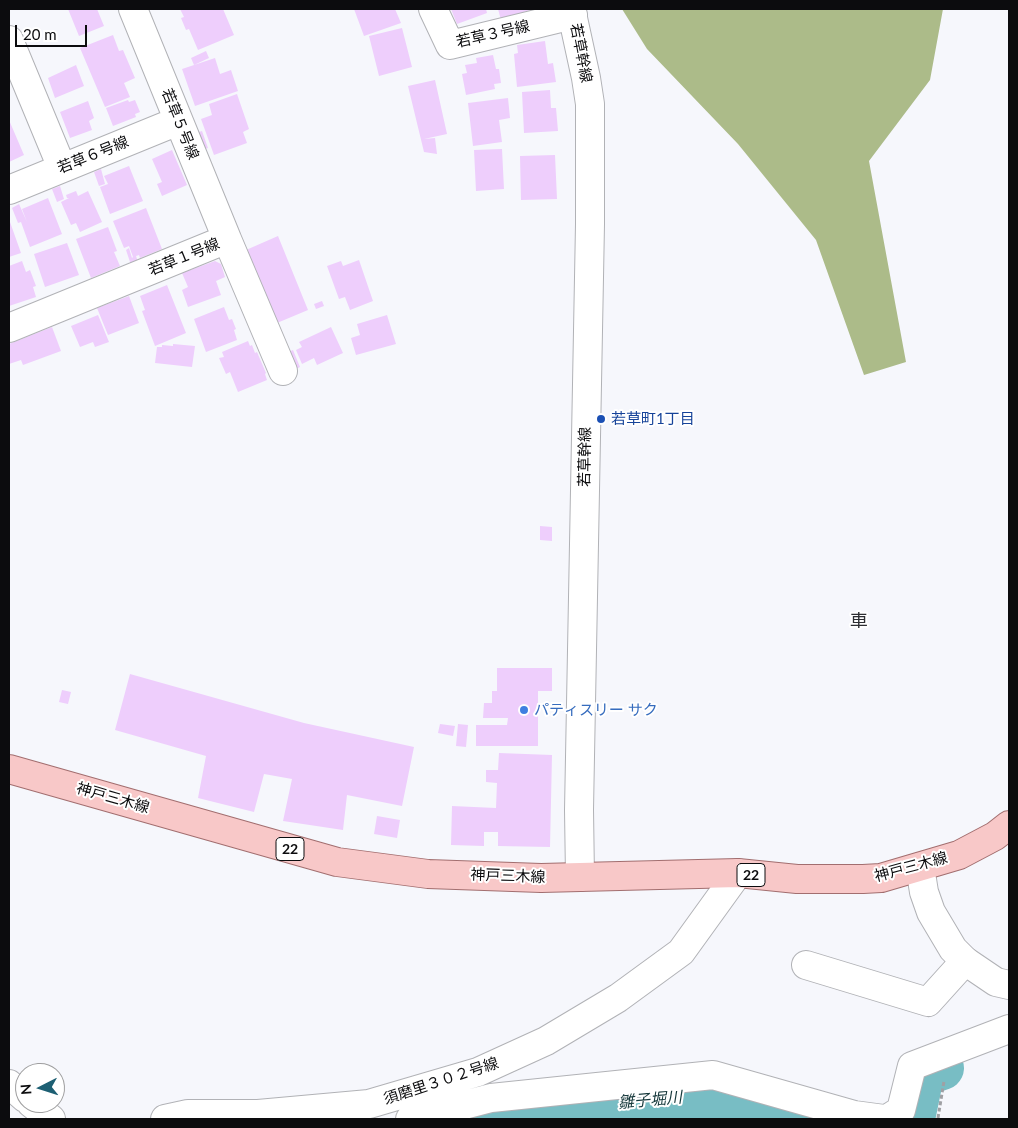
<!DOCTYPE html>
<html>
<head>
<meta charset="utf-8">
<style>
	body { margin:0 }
	#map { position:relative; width:1018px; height:1128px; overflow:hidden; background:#f6f7fc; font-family:Lato,sans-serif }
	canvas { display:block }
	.frame { position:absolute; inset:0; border:10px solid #0c0c0e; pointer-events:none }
	.north { position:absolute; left:15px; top:1063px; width:50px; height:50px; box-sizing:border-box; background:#fff; border:1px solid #9e9e9f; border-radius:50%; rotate:265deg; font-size:14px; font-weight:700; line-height:20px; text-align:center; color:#0c0c0e }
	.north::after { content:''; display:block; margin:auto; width:18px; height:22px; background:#1d5f73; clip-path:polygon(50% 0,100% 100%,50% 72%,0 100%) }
	.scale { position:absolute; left:15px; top:25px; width:72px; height:22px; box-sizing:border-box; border:2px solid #0c0c0e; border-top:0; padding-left:6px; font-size:15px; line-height:18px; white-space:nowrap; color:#0c0c0e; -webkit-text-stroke:4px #fff; paint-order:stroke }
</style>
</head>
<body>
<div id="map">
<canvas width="1018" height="1128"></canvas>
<div class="frame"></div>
<div class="north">N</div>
<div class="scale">20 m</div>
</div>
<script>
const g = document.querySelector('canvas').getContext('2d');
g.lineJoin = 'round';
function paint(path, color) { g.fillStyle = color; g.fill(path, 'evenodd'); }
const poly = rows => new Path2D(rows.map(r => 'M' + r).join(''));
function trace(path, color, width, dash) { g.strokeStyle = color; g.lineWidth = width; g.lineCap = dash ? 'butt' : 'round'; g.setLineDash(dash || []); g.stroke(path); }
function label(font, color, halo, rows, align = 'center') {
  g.font = font + ' Lato,"Noto Sans JP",sans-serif'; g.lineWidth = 4; g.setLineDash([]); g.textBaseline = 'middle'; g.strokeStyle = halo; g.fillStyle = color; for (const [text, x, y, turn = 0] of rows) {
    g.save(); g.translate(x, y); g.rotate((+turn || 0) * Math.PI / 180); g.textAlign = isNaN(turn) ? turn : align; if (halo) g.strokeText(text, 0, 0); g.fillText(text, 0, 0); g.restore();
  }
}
const forest = poly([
	[622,9,943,9,930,80,869,161,906,362,864,375,816,240,738,144,647,49]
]);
const river = poly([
	[488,1119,553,1109,691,1097,779,1109,812,1119],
	[913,1119,922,1075,942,1068]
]);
const building = poly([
	[68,9,97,9,104,26,79,36],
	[180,9,223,9,234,35,198,50,189,29,186,30,181,18,184,17],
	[354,9,395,9,401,23,364,36],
	[451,9,486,9,487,13,457,24],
	[498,9,533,9,501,20],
	[402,28,412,67,379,76,369,36],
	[113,35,119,51,123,50,135,78,124,83,130,97,105,107,80,48],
	[545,41,548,64,553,63,556,82,517,87,514,54,518,53,517,45],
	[206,51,209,58,194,65,191,58],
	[493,55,496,69,499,69,501,83,494,84,495,89,466,95,462,74,467,73,465,65,477,63,476,58],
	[215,58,220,74,231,70,238,91,195,106,182,69],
	[76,65,84,86,55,98,48,78],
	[435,80,447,134,424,139,435,138,437,154,424,152,408,86],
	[550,90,551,108,556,108,558,131,524,133,522,92],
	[237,94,249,129,243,132,247,143,214,155,201,119,212,115,209,104],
	[508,98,510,118,499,120,502,142,473,146,468,103],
	[128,100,129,102,135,100,140,112,135,114,136,117,113,126,106,108],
	[88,101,94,118,89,121,92,130,70,138,60,112],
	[9,120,24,155,9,162],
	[202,131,208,148,202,150,196,133],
	[502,149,504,189,476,191,474,150],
	[172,150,187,185,162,196,157,184,162,182,152,159],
	[555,155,557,199,521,200,520,156],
	[129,166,143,201,110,214,100,187,108,184,104,176],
	[101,169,105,184,99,186,94,172],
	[60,186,64,199,57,202,52,189],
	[76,191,78,196,88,191,102,222,80,232,76,223,71,225,61,202,69,198,67,198,66,195],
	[48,198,62,234,30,247,21,222,18,223,12,208,19,204,27,222,22,209],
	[146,208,162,249,140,258,139,255,136,256,138,262,131,265,126,250,129,248,132,258,133,257,129,246,124,248,113,221],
	[9,222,10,222,21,253,9,257],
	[108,227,117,251,114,252,120,266,91,278,76,239],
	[278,236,308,310,277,323,246,250],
	[67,243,79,275,45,287,34,254],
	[359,260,373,301,350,310,345,297,339,299,327,266,341,261,343,266],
	[22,261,26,272,30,270,36,286,33,287,36,297,9,306,9,266],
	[215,261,221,264,225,277,216,281,221,295,188,307,182,290,188,287,182,273],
	[167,285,186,333,155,346,142,311,145,310,140,296],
	[129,296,139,323,108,335,97,308],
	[322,301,324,306,316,309,314,304],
	[224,307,229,320,232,319,236,329,234,330,237,340,206,352,194,319],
	[98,315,109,342,95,347,93,342,80,347,71,326],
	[387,315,396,344,356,355,351,338,360,335,357,324],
	[52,327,61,351,23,365,21,360,9,364,9,344],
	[331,327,343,353,317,365,314,358,302,364,296,350,302,347,299,342],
	[248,341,250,346,252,345,255,353,257,352,266,373,265,374,267,380,238,392,230,372,226,374,219,358,224,357,222,352],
	[173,344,195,346,192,367,155,363,157,347,162,347,162,345,173,346],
	[293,350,300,367,294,370,286,353],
	[540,526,552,527,552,541,540,540],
	[497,668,552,668,552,691,538,691,538,746,476,746,476,725,507,725,508,718,483,718,484,703,492,703,492,691,497,691],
	[130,674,304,723,414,747,402,806,347,795,343,830,283,821,292,779,264,774,254,812,198,798,206,756,115,730],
	[62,690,71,692,68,704,59,702],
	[440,724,455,726,453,736,438,733],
	[458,724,468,725,466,747,456,746],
	[499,753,552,755,550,847,498,846,498,832,484,832,484,846,451,845,452,806,496,808,497,783,486,782,486,770,498,770],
	[377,816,400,820,397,838,374,834]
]);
const path = poly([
	[938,1118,944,1081]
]);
const minor = poly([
	[133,9,227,239],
	[433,9,450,45,573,15],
	[9,40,62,168],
	[9,190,178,121],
	[9,328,227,239,283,371],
	[806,965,928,1002,965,961],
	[9,1084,25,1098],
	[31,1103,51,1119],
	[165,1119,188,1114,258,1114,369,1104,478,1072,546,1041,618,998,681,952,738,873],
	[410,1119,491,1098,713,1075,854,1115,884,1119],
	[887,1119,901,1110,912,1066,1009,1029]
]);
const tertiary = poly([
	[571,9,586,78,590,104,590,224,579,810,580,877],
	[920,867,924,892,931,912,953,949,965,961,996,982,1009,985]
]);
const primary = poly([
	[9,769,337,862,428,874,541,878,738,873,797,879,863,879,881,878,959,855,995,836,1009,825]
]);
const markers = [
	[601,419,5,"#1a4fb4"],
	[524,710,5,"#3f7fe0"]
];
const shields = [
	[290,849,28],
	[751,875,28]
];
const shieldNames = [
	["22",290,849],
	["22",751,875]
];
const streetNames = [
	["若草３号線",493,34,-13],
	["若草幹線",581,53,79],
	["若草５号線",180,124,68],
	["若草６号線",93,155,-22],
	["若草１号線",184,257,-22],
	["若草幹線",585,457,-89],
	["神戸三木線",113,798,16],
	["神戸三木線",911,867,-15],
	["神戸三木線",508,876,2],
	["須磨里３０２号線",441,1081,-18]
];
const transitNames = [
	["若草町1丁目",611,419]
];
const shopNames = [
	["パティスリー サク",534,710]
];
const waterNames = [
	["雛子堀川",650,1100,-5]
];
const quarterNames = [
	["車",859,621]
];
paint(forest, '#acbb89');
trace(river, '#78bdc4', 44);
paint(building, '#eecefc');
trace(minor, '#b1b2b6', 30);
trace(tertiary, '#b1b2b6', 30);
trace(primary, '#a26e6f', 30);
trace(path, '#9fa0a4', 3, [4, 2.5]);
trace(minor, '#fff', 28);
trace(tertiary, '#fff', 28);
trace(primary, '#f8c8c8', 28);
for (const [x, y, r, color] of markers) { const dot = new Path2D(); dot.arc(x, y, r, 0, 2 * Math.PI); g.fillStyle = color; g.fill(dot); trace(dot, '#fff', 2); }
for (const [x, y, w] of shields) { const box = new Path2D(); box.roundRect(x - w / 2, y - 11.5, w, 23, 4); g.fillStyle = '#fff'; g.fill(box); trace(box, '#0c0c0e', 1); }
label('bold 14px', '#0c0c0e', null, shieldNames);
label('15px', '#0c0c0e', '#fff', streetNames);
label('15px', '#164399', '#fff', transitNames, 'left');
label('15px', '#366cbe', '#fff', shopNames, 'left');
label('italic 16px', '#16383b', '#fff', waterNames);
label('18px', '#2d2e32', '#fff', quarterNames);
</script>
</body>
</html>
